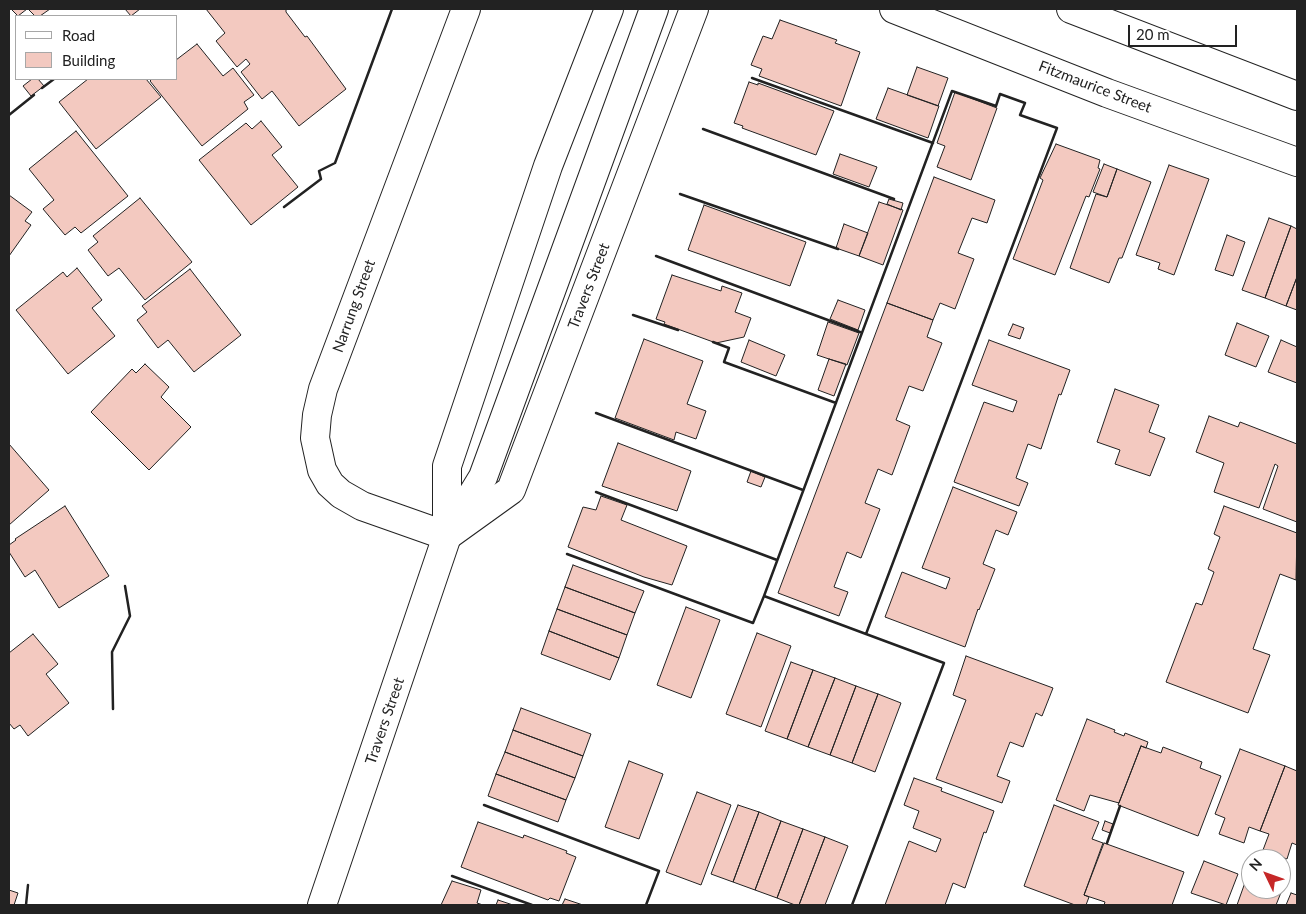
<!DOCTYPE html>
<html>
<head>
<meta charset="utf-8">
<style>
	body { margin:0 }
	#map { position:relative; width:1306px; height:914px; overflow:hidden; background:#fff; font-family:Lato,sans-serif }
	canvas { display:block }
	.frame { position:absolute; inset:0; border:10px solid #222; pointer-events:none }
	.legend { position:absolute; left:15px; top:15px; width:162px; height:65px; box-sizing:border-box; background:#fff; border:1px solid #a7a7a7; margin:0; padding:6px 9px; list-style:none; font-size:15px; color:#222 }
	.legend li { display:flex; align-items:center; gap:10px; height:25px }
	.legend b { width:25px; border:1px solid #a7a7a7 }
	.north { position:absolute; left:1241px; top:849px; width:50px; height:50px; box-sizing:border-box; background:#fff; border:1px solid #a7a7a7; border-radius:50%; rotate:312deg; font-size:14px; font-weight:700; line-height:20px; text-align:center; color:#222 }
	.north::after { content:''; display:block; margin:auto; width:18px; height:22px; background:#c62828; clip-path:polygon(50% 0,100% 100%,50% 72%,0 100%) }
	.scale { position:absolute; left:1128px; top:25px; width:109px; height:22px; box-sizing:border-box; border:2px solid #222; border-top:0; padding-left:6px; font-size:15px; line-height:18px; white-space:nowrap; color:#222; -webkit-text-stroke:4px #fff; paint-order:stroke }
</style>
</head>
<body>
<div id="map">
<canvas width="1306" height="914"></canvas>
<div class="frame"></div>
<ul class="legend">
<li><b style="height:6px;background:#fff"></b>Road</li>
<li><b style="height:14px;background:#f3c9c0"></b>Building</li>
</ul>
<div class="north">N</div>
<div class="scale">20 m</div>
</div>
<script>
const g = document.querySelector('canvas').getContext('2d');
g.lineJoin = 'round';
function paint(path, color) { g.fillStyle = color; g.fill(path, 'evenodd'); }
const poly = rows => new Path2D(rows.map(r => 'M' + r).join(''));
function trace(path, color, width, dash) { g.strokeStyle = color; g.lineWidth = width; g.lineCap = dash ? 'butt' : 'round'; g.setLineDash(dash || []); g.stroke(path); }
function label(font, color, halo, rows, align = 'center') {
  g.font = font + ' Lato,sans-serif'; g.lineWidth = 4; g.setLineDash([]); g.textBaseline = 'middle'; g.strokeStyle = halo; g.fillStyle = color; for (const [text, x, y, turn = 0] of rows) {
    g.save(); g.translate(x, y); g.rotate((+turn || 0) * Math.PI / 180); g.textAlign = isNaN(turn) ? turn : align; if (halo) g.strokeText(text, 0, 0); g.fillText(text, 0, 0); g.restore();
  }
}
const building = poly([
	[11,9,27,9,18,16,11,9],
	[28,9,50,9,40,16,35,16,28,9],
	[125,9,140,9,131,16,125,9],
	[206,9,286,9,286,12,305,37,307,36,346,89,299,126,272,91,262,99,241,72,250,64,246,59,237,67,216,41,225,33,206,9],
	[780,20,837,40,835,43,860,52,841,106,759,76,762,69,751,65,763,36,772,39,780,20],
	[197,44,223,76,233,68,254,95,244,102,248,109,202,146,150,81,152,79,176,79,176,60,197,44],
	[917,67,948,78,938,106,907,95,917,67],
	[32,79,38,79,44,86,31,96,23,86,32,79],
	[88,79,146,79,161,97,96,149,59,102,88,79],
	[749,82,758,85,758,83,834,111,816,155,742,128,743,126,734,123,749,82],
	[888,88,939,106,928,138,876,119,888,88],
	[955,92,997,108,971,180,937,167,945,146,937,143,955,92],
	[261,121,282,147,272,155,298,187,251,225,199,160,246,123,252,129,261,121],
	[76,131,128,196,81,233,75,227,65,235,43,209,54,200,29,169,76,131],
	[1056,144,1100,160,1098,168,1100,169,1089,197,1086,196,1055,275,1013,259,1043,180,1040,178,1056,144],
	[840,154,877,167,869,187,833,174,840,154],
	[1104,164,1117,169,1107,197,1093,192,1104,164],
	[1169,165,1209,179,1174,275,1158,269,1160,263,1136,255,1169,165],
	[1117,169,1151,182,1122,258,1119,258,1109,283,1070,268,1096,194,1107,197,1117,169],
	[934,177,995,200,987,223,972,218,958,253,974,259,955,309,940,303,933,320,887,303,934,177],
	[9,195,32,212,25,221,31,225,9,256,9,195],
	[140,198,192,262,145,300,119,268,108,276,88,250,98,242,93,236,140,198],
	[889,199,903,203,901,210,887,204,889,199],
	[879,202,903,210,883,265,859,256,879,202],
	[704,205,806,242,790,286,688,250,704,205],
	[1269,218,1291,226,1265,298,1242,290,1269,218],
	[844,224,868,233,859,256,836,248,844,224],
	[1291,226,1297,229,1297,277,1286,306,1265,298,1291,226],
	[1227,235,1245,242,1233,276,1215,270,1227,235],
	[77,268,102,300,92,308,115,336,68,374,16,310,63,272,67,277,77,268],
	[190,269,241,335,194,372,168,340,158,348,137,320,147,312,142,306,190,269],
	[672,275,721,291,722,286,742,293,735,312,751,318,744,337,716,343,664,324,665,322,656,319,672,275],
	[1297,277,1297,310,1286,306,1297,277],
	[838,300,865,310,858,330,830,319,838,300],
	[887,303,933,320,927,337,942,343,923,391,909,386,896,420,910,426,892,475,878,469,865,503,880,509,861,558,847,552,834,587,848,592,839,616,778,593,887,303],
	[828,322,859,333,847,365,817,355,828,322],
	[1237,323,1269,336,1256,367,1225,355,1237,323],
	[1013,324,1024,328,1020,339,1008,335,1013,324],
	[644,339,703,361,687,404,706,411,696,439,676,432,674,440,615,418,644,339],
	[749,340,785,355,776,376,741,362,749,340],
	[989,340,1070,370,1061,395,1059,394,1041,449,1028,444,1016,478,1028,483,1019,506,954,482,984,402,1013,412,1017,401,972,385,989,340],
	[1281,340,1297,347,1297,383,1268,372,1281,340],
	[829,359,846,364,834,396,818,390,829,359],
	[145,364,169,387,161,397,191,427,149,470,91,412,132,369,136,373,145,364],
	[1115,389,1159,405,1149,432,1165,438,1150,476,1115,464,1120,450,1097,442,1115,389],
	[1209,416,1238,427,1240,422,1297,444,1297,522,1263,509,1278,466,1275,464,1259,508,1214,492,1224,463,1196,452,1209,416],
	[618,443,691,471,677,511,602,486,618,443],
	[9,444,49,490,9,525,9,444],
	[751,471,765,477,761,487,747,482,751,471],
	[953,487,1017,512,1008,535,996,530,983,564,995,569,979,610,978,609,965,647,885,617,902,572,946,589,950,578,922,568,953,487],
	[601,496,627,505,621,520,687,546,672,585,644,577,568,547,583,507,596,510,601,496],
	[65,506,109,576,59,608,35,570,25,577,9,552,9,545,16,540,15,539,65,506],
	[1224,506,1297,533,1296,580,1280,574,1253,649,1270,655,1248,713,1166,682,1196,603,1202,605,1214,572,1208,569,1220,537,1214,534,1224,506],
	[573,565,644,591,635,613,565,587,573,565],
	[565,587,635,613,627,635,557,609,565,587],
	[686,607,720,620,691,698,657,685,686,607],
	[557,609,627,635,619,658,549,631,557,609],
	[549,631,619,658,610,680,541,654,549,631],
	[757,633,791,646,761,727,726,714,757,633],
	[33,634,58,664,46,674,69,703,28,736,20,725,14,729,9,723,9,653,33,634],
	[966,656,1053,688,1042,716,1036,713,1023,747,1010,742,997,776,1010,781,1002,803,936,779,966,700,953,695,966,656],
	[791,662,813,670,787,739,765,731,791,662],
	[813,670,835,678,808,747,787,739,813,670],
	[835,678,856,686,830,755,808,747,835,678],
	[856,686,878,694,852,763,830,755,856,686],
	[878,694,901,703,875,772,852,763,878,694],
	[521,708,591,734,583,756,513,730,521,708],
	[1087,719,1115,730,1114,732,1124,736,1125,733,1148,742,1146,748,1141,746,1119,803,1090,795,1084,811,1056,800,1087,719],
	[513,730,583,756,575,778,505,752,513,730],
	[1141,746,1161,753,1163,747,1202,762,1200,768,1221,776,1198,836,1118,805,1141,746],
	[1240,749,1285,766,1260,831,1249,827,1244,843,1219,834,1225,818,1215,814,1240,749],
	[505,752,575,778,566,800,496,774,505,752],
	[629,761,663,774,639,839,605,827,629,761],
	[1285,766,1297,771,1297,845,1292,843,1287,859,1263,850,1269,834,1260,831,1285,766],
	[496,774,566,800,558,822,488,796,496,774],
	[914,778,942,788,941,791,994,811,986,833,984,832,965,888,953,883,945,905,885,905,909,841,936,852,941,839,913,828,919,811,904,805,914,778],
	[697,792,731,805,701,885,666,872,697,792],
	[738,805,759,812,733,882,711,874,738,805],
	[1054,805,1099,822,1092,839,1103,843,1084,895,1089,897,1086,905,1075,905,1024,886,1054,805],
	[759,812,781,821,755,890,733,882,759,812],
	[781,821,803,829,777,898,755,890,781,821],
	[1105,821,1113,824,1110,833,1102,830,1105,821],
	[478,822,523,838,524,835,567,851,566,853,576,857,559,901,550,898,548,900,461,867,478,822],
	[803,829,825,837,799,905,795,905,777,898,803,829],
	[825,837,848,846,825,905,799,905,825,837],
	[1104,843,1184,872,1172,905,1104,905,1105,902,1084,895,1104,843],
	[1204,861,1238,874,1226,905,1191,893,1204,861],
	[1247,877,1251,879,1251,889,1282,890,1276,905,1237,905,1247,877],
	[452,881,481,890,477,903,483,905,441,905,452,881],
	[9,890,18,893,14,905,9,905,9,890],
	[1291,893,1297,895,1297,905,1286,905,1291,893],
	[565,899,583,905,562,905,565,899],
	[498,900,513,905,496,905,498,900]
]);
const minor = poly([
	[466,9,323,389,317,415,315,438,322,470,330,484,341,494,362,506,447,536,511,490,694,9],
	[894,9,1107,93,1297,162]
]);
const secondary = poly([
	[1071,9,1297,96],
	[447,535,447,466,548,166,609,9],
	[322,905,447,536,483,477,654,9]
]);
const wall = poly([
	[752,78,933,143],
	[42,88,54,79],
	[952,91,996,106,1000,94,1025,103,1020,115,1057,128,866,634,764,596,952,91],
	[9,115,34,95],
	[703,129,894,199],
	[680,194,838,249],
	[284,207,321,179,319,171,335,163,392,9],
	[656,256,860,332],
	[633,315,678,330],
	[713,342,729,348,724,362,836,403],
	[596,413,803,490],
	[596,492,777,560],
	[567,554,753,623,764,596],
	[113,709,112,652,130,616,125,586],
	[484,805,659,871,646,905],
	[1107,843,1120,806],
	[452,876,532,905],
	[26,905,28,885],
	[852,905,944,663,866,634]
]);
const streetNames = [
	["Fitzmaurice Street",1095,87,21],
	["Travers Street",589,286,-69],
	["Narrung Street",354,306,-70],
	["Travers Street",385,721,-71]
];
paint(building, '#f3c9c0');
trace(building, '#222', 1);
trace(minor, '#222', 30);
trace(secondary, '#222', 30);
trace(minor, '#fff', 28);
trace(secondary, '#fff', 28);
trace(wall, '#222', 2.5);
label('15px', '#222', '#fff', streetNames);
</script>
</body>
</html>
